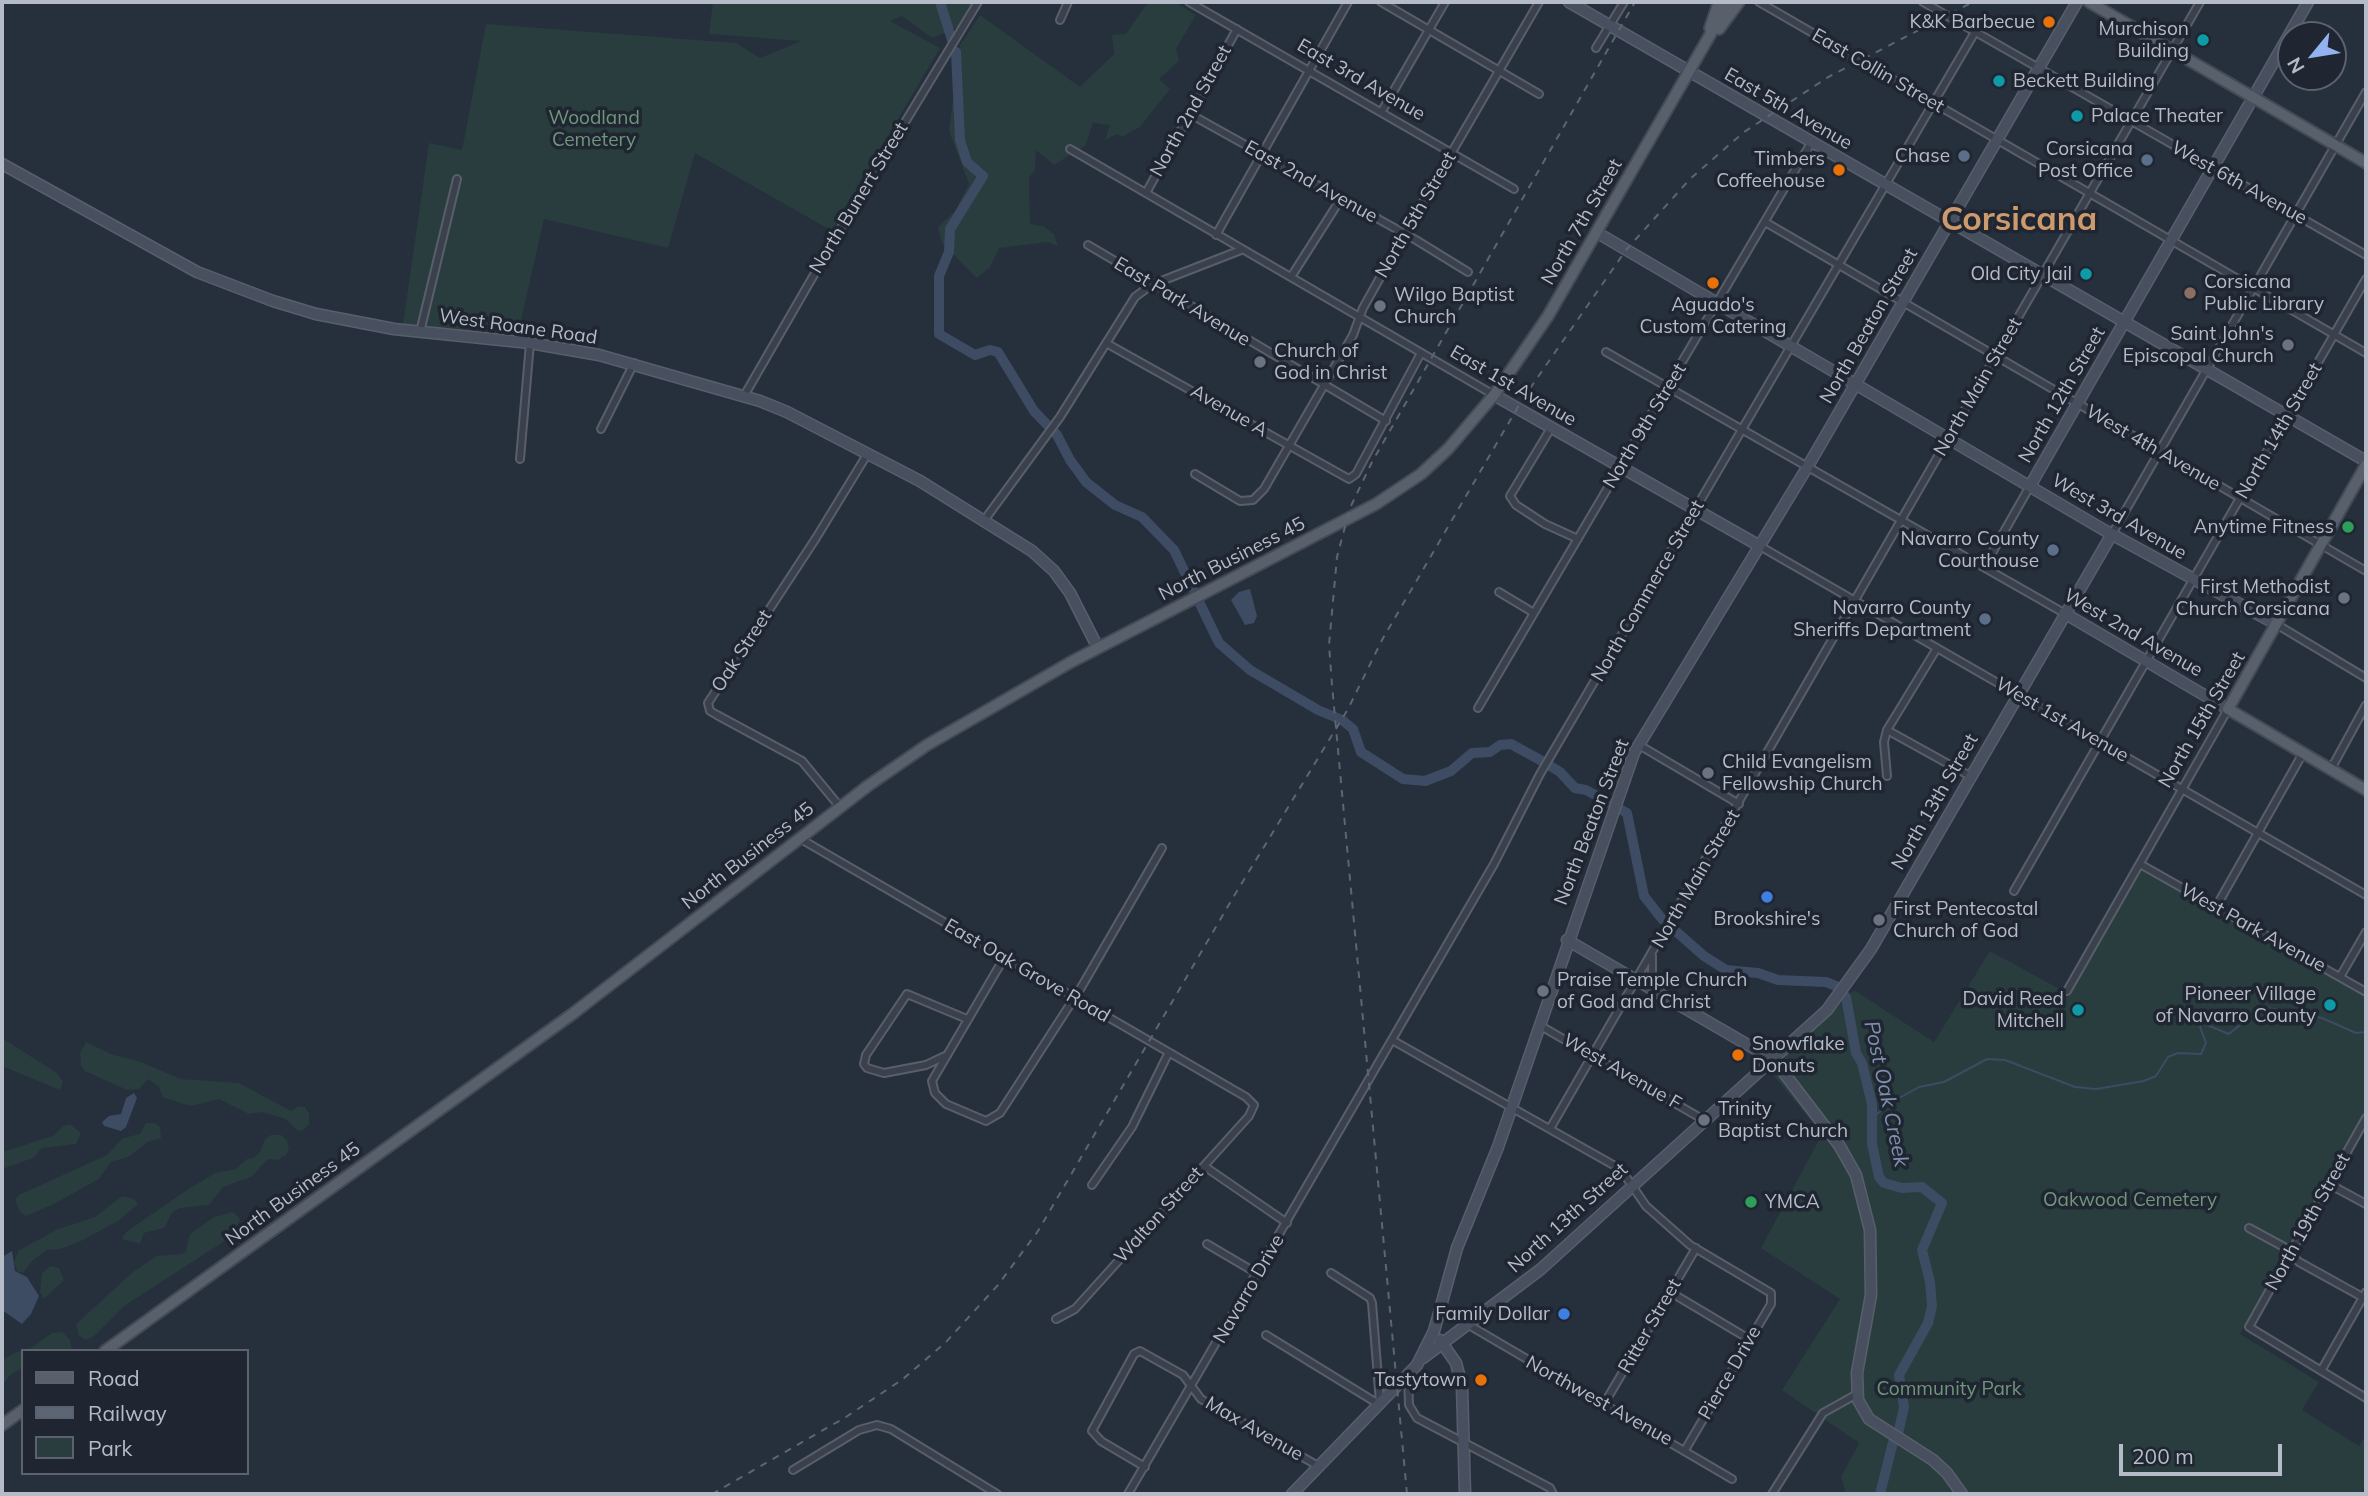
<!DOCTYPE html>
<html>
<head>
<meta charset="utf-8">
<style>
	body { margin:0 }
	#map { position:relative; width:2368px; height:1496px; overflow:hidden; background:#262f3c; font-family:Mulish,sans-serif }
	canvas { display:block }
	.frame { position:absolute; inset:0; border:4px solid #b6bcc7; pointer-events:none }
	.legend { position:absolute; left:21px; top:1349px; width:228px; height:126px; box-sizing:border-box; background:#1f2631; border:2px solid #5b626d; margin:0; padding:9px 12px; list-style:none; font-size:21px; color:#b6bcc7 }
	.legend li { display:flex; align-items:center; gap:14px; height:35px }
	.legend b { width:35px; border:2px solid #5b626d }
	.north { position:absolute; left:2277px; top:21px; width:70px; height:70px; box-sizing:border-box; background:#1f2631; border:2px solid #5b626d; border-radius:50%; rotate:240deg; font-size:19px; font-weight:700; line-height:28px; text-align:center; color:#b6bcc7 }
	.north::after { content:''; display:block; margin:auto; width:24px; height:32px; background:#93b2ef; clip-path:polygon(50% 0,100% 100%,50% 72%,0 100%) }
	.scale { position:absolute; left:2119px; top:1444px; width:163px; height:32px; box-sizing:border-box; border:4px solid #b6bcc7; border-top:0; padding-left:9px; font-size:21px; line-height:24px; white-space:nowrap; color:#b6bcc7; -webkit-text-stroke:5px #1f2631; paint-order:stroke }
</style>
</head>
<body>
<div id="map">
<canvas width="2368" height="1496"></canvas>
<div class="frame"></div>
<ul class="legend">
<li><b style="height:9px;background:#58606c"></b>Road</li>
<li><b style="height:9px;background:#5c6573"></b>Railway</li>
<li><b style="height:19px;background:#293c3e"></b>Park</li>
</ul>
<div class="north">N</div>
<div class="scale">200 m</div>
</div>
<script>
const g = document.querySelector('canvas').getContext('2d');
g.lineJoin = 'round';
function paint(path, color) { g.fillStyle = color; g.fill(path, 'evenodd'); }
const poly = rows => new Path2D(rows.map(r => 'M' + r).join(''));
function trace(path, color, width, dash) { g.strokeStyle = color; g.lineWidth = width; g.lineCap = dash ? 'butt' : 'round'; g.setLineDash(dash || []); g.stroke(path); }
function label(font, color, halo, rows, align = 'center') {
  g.font = font + ' Mulish,sans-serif'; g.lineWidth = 7; g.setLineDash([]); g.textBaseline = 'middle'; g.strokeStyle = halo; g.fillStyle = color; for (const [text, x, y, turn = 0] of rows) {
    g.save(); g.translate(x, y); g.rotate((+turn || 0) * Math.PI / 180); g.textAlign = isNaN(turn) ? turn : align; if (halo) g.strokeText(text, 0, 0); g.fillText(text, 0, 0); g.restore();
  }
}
const green = poly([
	[713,2,974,2,958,27,932,38,902,16,890,21,940,48,832,231,695,153,668,248,544,219,518,334,403,324,429,143,462,150,486,24,736,43,760,58,801,41,709,34],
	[1148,2,1175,2,1196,15,1176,49,1179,61,1159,79,1170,89,1140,127,1122,137,1117,134,1105,140,1110,125,1093,123,1085,146,1054,165,1036,150,1035,170,1029,178,1030,224,1043,226,1054,234,1058,246,1048,242,999,248,990,267,977,278,942,243,938,227,955,211,969,184,949,131,960,45,980,15,1080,87,1114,54,1112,35,1126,34],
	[2140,868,2366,997,2366,1111,2240,1334,2319,1382,2302,1410,2359,1446,2366,1434,2366,1484,2361,1494,1846,1494,1841,1477,1859,1443,1782,1390,1840,1299,1761,1248,1822,1134,1770,1071,1854,990,1934,1042,1990,951,2069,994],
	[2,1038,57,1073,63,1082,60,1090,2,1066],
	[86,1042,111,1054,141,1062,181,1079,239,1083,291,1111,299,1106,305,1107,309,1113,309,1124,302,1131,297,1130,286,1119,262,1112,249,1114,219,1099,191,1106,184,1104,163,1097,158,1086,148,1079,139,1089,127,1090,85,1071,81,1066,80,1053],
	[146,1123,155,1123,160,1127,161,1138,148,1142,128,1157,111,1162,99,1179,52,1205,26,1216,20,1212,15,1200,19,1195,107,1155,123,1138,140,1134],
	[70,1124,81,1133,76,1144,42,1148,33,1158,2,1169,2,1152,53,1136,63,1126],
	[271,1135,281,1135,287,1140,289,1148,286,1155,278,1160,268,1159,251,1177,223,1187,209,1205,180,1208,172,1213,164,1228,144,1233,140,1244,122,1239,126,1232,187,1190,215,1173,236,1169,247,1159,254,1158,260,1152,265,1139],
	[122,1196,134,1199,138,1204,118,1221,83,1240,61,1249,47,1250,33,1260,23,1273,18,1272,14,1263,18,1251,58,1229,95,1217],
	[233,1212,240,1219,234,1235,124,1306,94,1336,86,1340,79,1336,76,1324,133,1272,157,1256,182,1254,186,1251,190,1234,214,1217],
	[51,1266,59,1268,64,1280,44,1299,40,1292,42,1273],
	[52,1333,62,1332,70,1340,72,1350,23,1351,23,1368,11,1374,2,1386,2,1360,14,1353,31,1348]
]);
const water = poly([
	[1250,589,1257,616,1254,623,1245,625,1231,600,1239,592],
	[134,1093,137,1098,126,1127,121,1131,104,1126,102,1122,109,1116,121,1114,126,1098],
	[12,1251,15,1271,27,1277,39,1296,31,1314,22,1324,2,1310,2,1257]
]);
const stream = poly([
	[1872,1118,1892,1102,1919,1087,1944,1082,1987,1059,2005,1060,2075,1087,2096,1089,2144,1081,2156,1076,2168,1057,2178,1053,2201,1054,2206,1043,2200,1027,2202,1023,2229,1034,2262,1007,2322,1018,2356,1033,2366,1032]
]);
const river = poly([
	[940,2,952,40],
	[956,52,960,140,967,162,983,176,950,229,949,252,939,276,939,334,975,355,990,350,998,352,1034,411,1057,435,1070,460,1086,482,1115,505,1142,517,1174,550,1219,643,1250,670,1318,710,1342,720,1353,729,1361,752,1403,779,1425,781,1451,771,1472,753,1490,752,1500,745,1511,744,1542,761,1560,772,1575,788,1586,790,1627,813,1644,896,1662,919,1704,956,1726,970,1758,973,1778,980,1826,982,1836,986,1846,997,1856,1053,1862,1063,1872,1104,1872,1144,1879,1177,1884,1183,1902,1188,1922,1187,1942,1203,1922,1250,1930,1282,1932,1306,1928,1323,1899,1375,1904,1407,1898,1434],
	[1880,1494,1893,1442]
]);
const street = poly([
	[1189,2,1514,189],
	[1381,2,1539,94],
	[1759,2,2366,353],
	[1923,2,2366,255],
	[1060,20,1068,2],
	[1596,48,1624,2],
	[1382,111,1445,2],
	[1190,114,1416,240,1468,272],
	[1070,149,1494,395],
	[1146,193,1237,29],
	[1765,222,2366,571],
	[1216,235,1348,2],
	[1088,245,1386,421],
	[1291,277,1340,200],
	[420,332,457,179],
	[1106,343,1349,479,1356,474,1421,353],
	[1606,352,2064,613],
	[744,396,845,221,978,2],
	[1551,428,1510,496,1516,505,1545,524,1578,539],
	[601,429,634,363],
	[520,459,530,343],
	[1195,474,1240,501,1253,500,1264,489,1353,335,1363,308,1405,233,1539,2],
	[983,522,1060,417,1135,297,1151,285,1241,250],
	[2112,534,2366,92],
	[1758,545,2366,895],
	[1984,567,2030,486],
	[1499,592,1534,613],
	[2276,624,2366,678],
	[1478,708,1811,143],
	[1887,730,1970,776],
	[1639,745,1739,804],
	[2331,769,2366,705],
	[1887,776,1884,742,1887,730,1937,648],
	[840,807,802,761,717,715,710,711,708,703,816,538,868,453],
	[799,838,1246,1097,1254,1105,1249,1116,1075,1309,1056,1319],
	[2140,864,2366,992],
	[2014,891,2366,279],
	[2216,907,2303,753],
	[1652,956,1652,974,1661,992],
	[1004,958,932,1081,935,1093,946,1104,986,1121,1000,1113,1013,1093,1082,986,1162,848],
	[2340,977,2366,932],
	[2067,991,2228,709],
	[1539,1025,1704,1120],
	[1392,1040,1615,1166,1624,1174,1646,1206,1690,1245,1771,1293,1771,1304,1685,1450],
	[945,1056,926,1065,884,1073,867,1068,864,1064,866,1055,907,994,967,1019],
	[2366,1118,2249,1327,2366,1398],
	[1551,1127,2200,2],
	[1204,1166,1287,1223],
	[2329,1184,2366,1204],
	[1092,1185,1132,1127,1168,1054],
	[2249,1228,2284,1247,2299,1262,2366,1299],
	[1207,1244,1258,1274],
	[1331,1273,1370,1298,1372,1303,1380,1403],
	[1670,1292,1749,1339],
	[1467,1324,1732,1479],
	[1266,1335,1380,1405],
	[2321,1371,2366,1292],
	[1408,1376,1409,1405,1417,1418,1550,1488,1553,1494],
	[1604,1404,1696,1248],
	[1145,1467,1101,1441,1092,1431,1134,1354,1140,1351,1183,1375,1201,1399,1320,1467],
	[793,1470,859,1430,877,1425,891,1429,997,1494],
	[1128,1494,1494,864,1540,774,1975,32],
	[1772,1494,1823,1413,1857,1394]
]);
const secondary = poly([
	[1569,2,2366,461],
	[2,164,197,272,273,301,316,314,394,329,530,343,599,355,760,401,787,412,920,481,1032,551,1054,571,1070,593,1098,648],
	[1596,232,2104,530,2276,624],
	[1494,395,1758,545],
	[2030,486,2308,2],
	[2064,613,2228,709],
	[1567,940,1774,1060,1839,1145,1856,1175,1870,1230,1871,1295,1857,1373,1858,1400,1869,1419,1933,1460,1947,1473,1962,1494],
	[1440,1340,1456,1363,1462,1386,1465,1494],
	[1423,1358,1541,1269,1827,1010,1871,949,2112,534],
	[1292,1494,1417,1365,1434,1331,1457,1248,1498,1147,1634,753,1808,466,2077,2]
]);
const primary = poly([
	[2089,2,2366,163],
	[1710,28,1719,2],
	[1719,29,1739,2],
	[2366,465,2228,709,2366,790],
	[105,1351,571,1015,869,785,927,745,1071,662,1376,504,1421,474,1448,449,1494,395,1548,316,1729,2],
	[2,1425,23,1410]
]);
const rail = poly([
	[712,1494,846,1417,903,1379,946,1342,998,1285,1038,1231,1234,896,1348,709,1382,640,1522,400,1626,250,1690,179,1744,132,1830,76,1973,2],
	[1407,1494,1332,685,1329,645,1337,557,1350,508,1372,462,1635,2]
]);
const markers = [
	[2049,22,7,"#e8710a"],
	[2203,40,7,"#0f9aa8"],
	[1999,81,7,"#0f9aa8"],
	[2077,116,7,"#0f9aa8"],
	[1964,156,7,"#5c6f8a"],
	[2147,160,7,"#5c6f8a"],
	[1839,170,7,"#e8710a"],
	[2086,274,7,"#0f9aa8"],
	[1713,283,7,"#e8710a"],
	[2190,293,7,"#8d6e63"],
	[1380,306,7,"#6b7280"],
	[2288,345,7,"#6b7280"],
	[1260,362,7,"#6b7280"],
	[2348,527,7,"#2e9e5b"],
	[2053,550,7,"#5c6f8a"],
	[2344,598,7,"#6b7280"],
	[1985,619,7,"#5c6f8a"],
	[1708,773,7,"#6b7280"],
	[1767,897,7,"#3f7fe0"],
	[1879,920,7,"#6b7280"],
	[1543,991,7,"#6b7280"],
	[2330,1005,7,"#0f9aa8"],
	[2078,1010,7,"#0f9aa8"],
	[1738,1055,7,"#e8710a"],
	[1704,1120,7,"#6b7280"],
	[1751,1202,7,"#2e9e5b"],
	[1564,1314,7,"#3f7fe0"],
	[1481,1380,7,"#e8710a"]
];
const poiNames = [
	["K&K Barbecue",2035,22],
	["Murchison",2189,29],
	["Building",2189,51],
	["Beckett Building",2013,81,"left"],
	["Palace Theater",2091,116,"left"],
	["Corsicana",2133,149],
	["Post Office",2133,171],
	["Chase",1950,156],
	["Timbers",1825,159],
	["Coffeehouse",1825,181],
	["Old City Jail",2072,274],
	["Corsicana",2204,282,"left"],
	["Public Library",2204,304,"left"],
	["Wilgo Baptist",1394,295,"left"],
	["Church",1394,317,"left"],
	["Aguado's",1713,305,"center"],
	["Custom Catering",1713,327,"center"],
	["Saint John's",2274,334],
	["Episcopal Church",2274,356],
	["Church of",1274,351,"left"],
	["God in Christ",1274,373,"left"],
	["Anytime Fitness",2334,527],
	["Navarro County",2039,539],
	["Courthouse",2039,561],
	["First Methodist",2330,587],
	["Church Corsicana",2330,609],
	["Navarro County",1971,608],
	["Sheriffs Department",1971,630],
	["Child Evangelism",1722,762,"left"],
	["Fellowship Church",1722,784,"left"],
	["First Pentecostal",1893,909,"left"],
	["Church of God",1893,931,"left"],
	["Brookshire's",1767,919,"center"],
	["Praise Temple Church",1557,980,"left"],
	["of God and Christ",1557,1002,"left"],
	["Pioneer Village",2316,994],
	["of Navarro County",2316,1016],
	["David Reed",2064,999],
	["Mitchell",2064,1021],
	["Snowflake",1752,1044,"left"],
	["Donuts",1752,1066,"left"],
	["Trinity",1718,1109,"left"],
	["Baptist Church",1718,1131,"left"],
	["YMCA",1765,1202,"left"],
	["Family Dollar",1550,1314],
	["Tastytown",1467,1380]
];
const streetNames = [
	["East Collin Street",1878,71,30],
	["East 3rd Avenue",1361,80,30],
	["East 5th Avenue",1788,109,30],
	["North 2nd Street",1191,111,-61],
	["East 2nd Avenue",1311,182,29],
	["West 6th Avenue",2239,183,29],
	["North Bunert Street",859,198,-59],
	["North 5th Street",1416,215,-60],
	["North 7th Street",1582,222,-60],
	["East Park Avenue",1182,302,31],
	["North Beaton Street",1869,326,-60],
	["West Roane Road",518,327,8],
	["East 1st Avenue",1513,386,30],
	["North Main Street",1978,387,-60],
	["North 12th Street",2062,395,-60],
	["Avenue A",1229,411,30],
	["North 9th Street",1645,426,-59],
	["North 14th Street",2279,431,-60],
	["West 4th Avenue",2153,448,30],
	["West 3rd Avenue",2119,517,30],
	["North Business 45",1232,559,-27],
	["North Commerce Street",1648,591,-60],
	["West 2nd Avenue",2133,633,30],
	["Oak Street",742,651,-57],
	["West 1st Avenue",2062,720,30],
	["North 15th Street",2202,720,-60],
	["North 13th Street",1935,802,-60],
	["North Beaton Street",1592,822,-69],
	["North Business 45",748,856,-38],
	["North Main Street",1696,879,-60],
	["West Park Avenue",2253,928,29],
	["East Oak Grove Road",1027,971,30],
	["West Avenue F",1622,1072,30],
	["North Business 45",293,1194,-36],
	["Walton Street",1159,1215,-48],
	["North 13th Street",1568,1218,-42],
	["North 19th Street",2308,1222,-61],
	["Navarro Drive",1249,1289,-60],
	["Ritter Street",1650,1326,-60],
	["Pierce Drive",1730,1373,-60],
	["Northwest Avenue",1599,1401,29],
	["Max Avenue",1254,1429,30]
];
const parkNames = [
	["Woodland",594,118],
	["Cemetery",594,140],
	["Oakwood Cemetery",2130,1200],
	["Community Park",1949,1389]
];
const waterNames = [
	["Post Oak Creek",1886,1094,78]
];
const townNames = [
	["Corsicana",2019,220]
];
paint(green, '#293c3e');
paint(water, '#3d4b63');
trace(stream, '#3d4b63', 2);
trace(river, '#3d4b63', 10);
trace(street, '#585f6a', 10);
trace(secondary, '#585f6a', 13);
trace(primary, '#434a55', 14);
trace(street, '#3a414c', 6);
trace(secondary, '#48505f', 10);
trace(primary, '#58606c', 10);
trace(rail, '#5c6573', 2, [7, 7]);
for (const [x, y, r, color] of markers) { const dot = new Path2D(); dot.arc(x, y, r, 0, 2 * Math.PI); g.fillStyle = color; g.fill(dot); trace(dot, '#1f2631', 2.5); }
label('19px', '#b6bcc7', '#1f2631', poiNames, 'right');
label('19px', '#b6bcc7', '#1f2631', streetNames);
label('19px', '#6f967a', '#1f2631', parkNames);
label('italic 21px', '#8091ac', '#1f2631', waterNames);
label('bold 33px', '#cc9a6c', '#1f2631', townNames);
</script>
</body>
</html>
